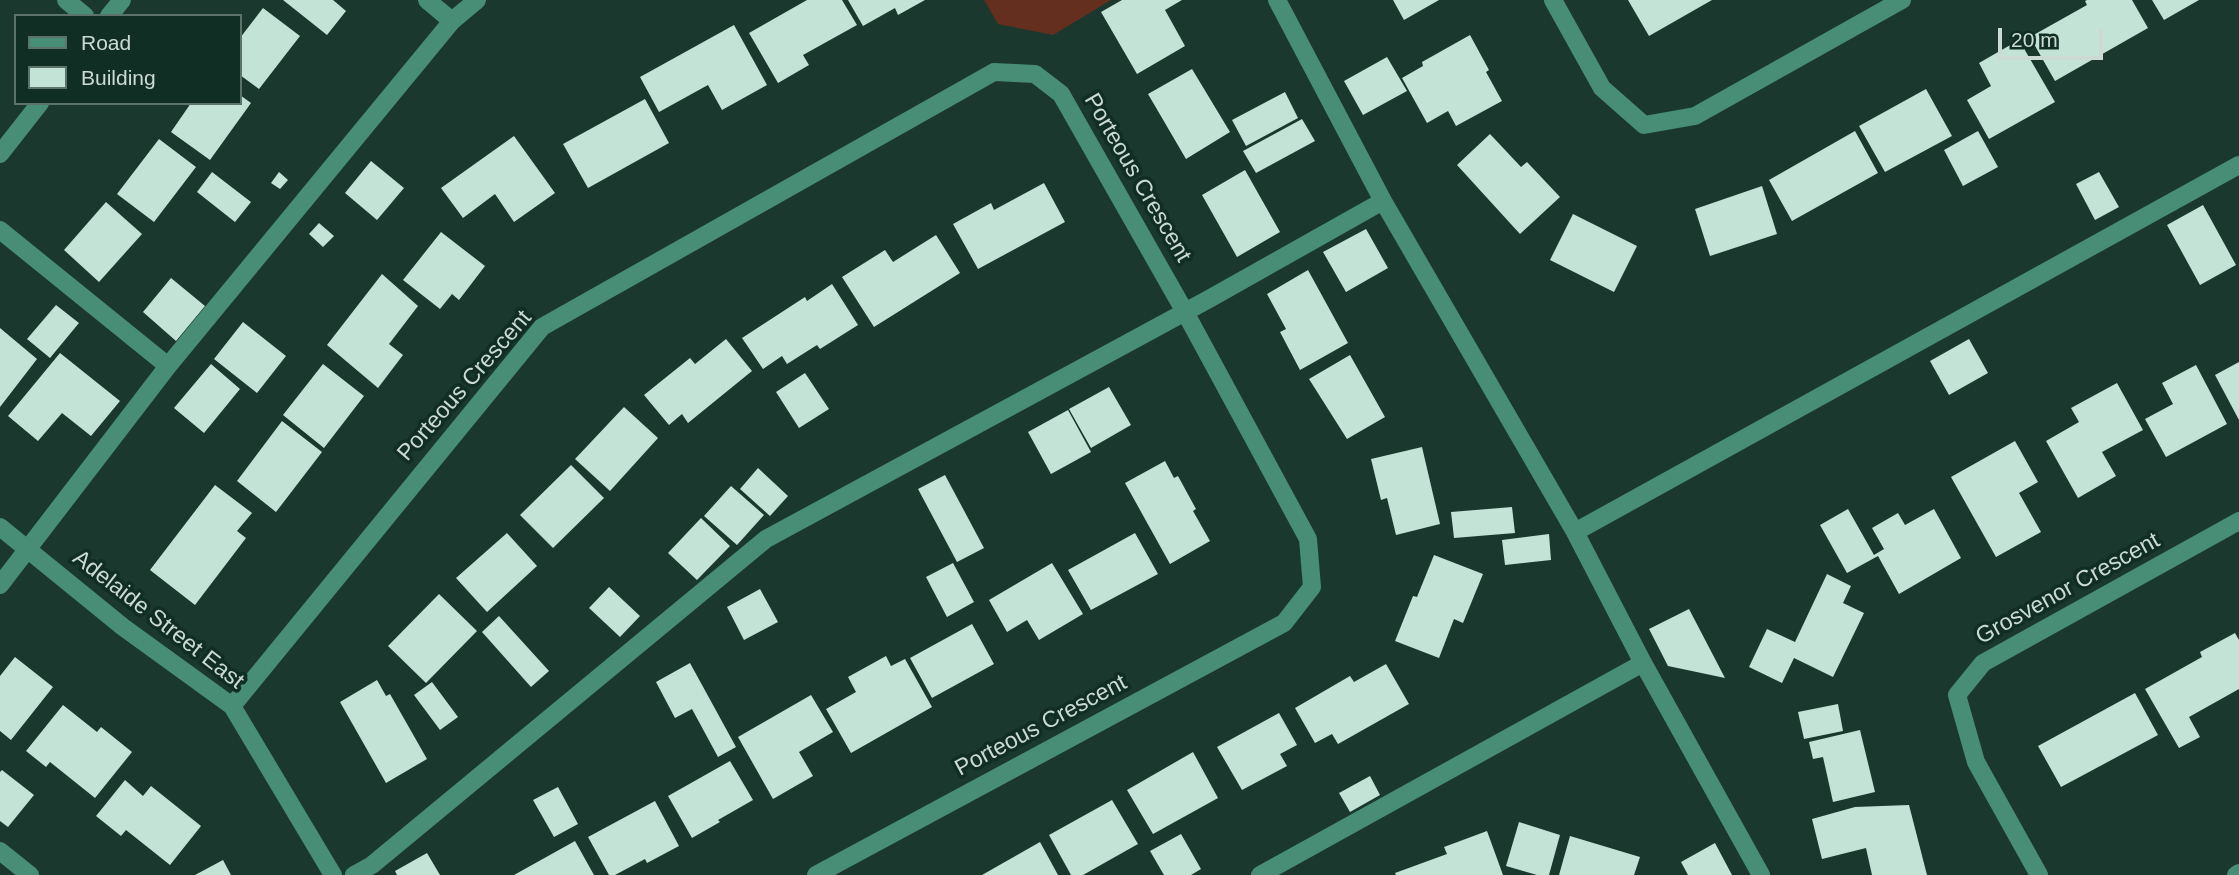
<!DOCTYPE html>
<html>
<head>
<meta charset="utf-8">
<style>
	body { margin:0 }
	#map { position:relative; width:2239px; height:875px; overflow:hidden; background:#1b382e; font-family:Helvetica,sans-serif }
	canvas { display:block }
	.legend { position:absolute; left:14px; top:14px; width:228px; height:91px; box-sizing:border-box; background:#112e24; border:2px solid #5b736a; margin:0; padding:9px 12px; list-style:none; font-size:21px; color:#cbdbd4 }
	.legend li { display:flex; align-items:center; gap:14px; height:35px }
	.legend b { width:35px; border:2px solid #5b736a }
	.scale { position:absolute; left:1998px; top:28px; width:105px; height:32px; box-sizing:border-box; border:4px solid #cbdbd4; border-top:0; padding-left:9px; font-size:21px; line-height:24px; white-space:nowrap; color:#cbdbd4; -webkit-text-stroke:5px #112e24; paint-order:stroke }
</style>
</head>
<body>
<div id="map">
<canvas width="2239" height="875"></canvas>
<ul class="legend">
<li><b style="height:9px;background:#488d75"></b>Road</li>
<li><b style="height:19px;background:#c2e3d6"></b>Building</li>
</ul>
<div class="scale">20 m</div>
</div>
<script>
const g = document.querySelector('canvas').getContext('2d');
g.lineJoin = 'round';
function paint(path, color) { g.fillStyle = color; g.fill(path, 'evenodd'); }
const poly = rows => new Path2D(rows.map(r => 'M' + r).join(''));
function trace(path, color, width, dash) { g.strokeStyle = color; g.lineWidth = width; g.lineCap = dash ? 'butt' : 'round'; g.setLineDash(dash || []); g.stroke(path); }
function label(font, color, halo, rows, align = 'center') {
  g.font = font + ' Helvetica,sans-serif'; g.lineWidth = 7; g.setLineDash([]); g.textBaseline = 'middle'; g.strokeStyle = halo; g.fillStyle = color; for (const [text, x, y, turn = 0] of rows) {
    g.save(); g.translate(x, y); g.rotate((+turn || 0) * Math.PI / 180); g.textAlign = isNaN(turn) ? turn : align; if (halo) g.strokeText(text, 0, 0); g.fillText(text, 0, 0); g.restore();
  }
}
const green = poly([
	[984,0,1111,0,1053,35,998,24]
]);
const building = poly([
	[283,0,333,0,346,11,327,35],
	[807,0,842,0,857,25,803,55,809,65,778,83,749,33],
	[848,0,925,0,898,15,895,8,863,26],
	[1122,0,1182,0,1165,10,1185,46,1137,74,1101,12],
	[1393,0,1439,0,1404,20],
	[1628,0,1712,0,1649,36],
	[2087,0,2132,0,2148,28,2055,81,2030,37,2087,5,2085,1],
	[2152,0,2199,0,2164,20],
	[263,8,300,36,259,89,240,75,240,38],
	[734,25,767,85,722,110,708,85,659,112,640,77],
	[1470,35,1489,70,1486,72,1502,101,1456,126,1448,111,1427,123,1402,78,1423,66,1422,62],
	[2019,40,2055,102,1989,139,1967,100,1991,86,1979,63],
	[1387,57,1407,91,1363,115,1344,81],
	[1192,69,1230,132,1186,159,1148,94],
	[1926,89,1952,136,1885,172,1859,126],
	[1285,92,1298,118,1246,146,1232,120],
	[240,95,251,103,210,160,171,132,191,103,240,103],
	[645,99,669,143,588,188,563,144],
	[1302,119,1315,141,1256,173,1243,151],
	[1855,131,1878,173,1792,221,1769,180],
	[1978,131,1998,167,1963,186,1944,150],
	[1490,134,1521,167,1527,162,1560,197,1520,234,1457,165],
	[514,136,555,193,514,222,495,194,463,218,441,188],
	[159,139,196,167,154,222,117,194],
	[371,161,404,188,377,220,345,193],
	[1245,170,1280,232,1237,257,1202,195],
	[212,172,251,202,235,222,197,192],
	[279,172,288,180,280,189,271,183],
	[2099,172,2119,207,2095,220,2076,184],
	[1044,183,1065,222,978,269,953,224,991,203,994,210],
	[1762,186,1777,234,1710,256,1695,209],
	[106,202,142,234,99,282,64,250],
	[2203,205,2236,265,2200,285,2167,225],
	[1573,214,1637,246,1614,292,1550,260],
	[319,223,334,236,323,247,309,234],
	[1366,229,1388,268,1346,292,1323,252],
	[441,232,485,266,459,300,452,294,440,309,403,280],
	[936,235,960,273,874,327,842,277,885,250,893,262],
	[1308,270,1348,343,1300,370,1280,332,1286,329,1267,294],
	[382,274,418,306,389,344,403,355,378,388,327,345],
	[171,278,205,306,176,341,143,312],
	[832,284,858,325,820,349,817,345,787,364,782,356,763,369,742,338,805,297,807,301],
	[56,305,79,323,50,358,27,339],
	[243,322,286,356,257,393,214,359],
	[0,328,37,359,0,407],
	[726,339,752,371,688,423,682,414,669,425,644,395,690,358,695,364],
	[1969,339,1988,373,1949,395,1930,361],
	[60,353,120,401,91,436,62,413,38,441,8,416],
	[1350,355,1385,417,1347,439,1309,379],
	[2239,362,2239,420,2215,375],
	[211,364,240,389,204,433,174,408],
	[323,364,364,396,324,448,283,415],
	[2196,365,2227,424,2166,457,2145,419,2173,404,2162,383],
	[805,373,829,409,799,428,776,392],
	[2117,383,2143,430,2102,452,2116,476,2078,498,2046,441,2079,422,2071,408],
	[1109,387,1131,425,1091,448,1069,409],
	[624,407,658,438,610,491,575,459],
	[1068,410,1091,452,1051,474,1028,432],
	[282,421,322,452,276,512,237,481],
	[2015,441,2038,482,2019,493,2041,532,1996,557,1951,477],
	[1422,447,1440,524,1396,535,1387,498,1381,500,1371,459],
	[1165,461,1174,478,1178,476,1196,509,1193,511,1210,541,1170,564,1125,483],
	[571,465,604,498,553,548,520,515],
	[758,468,788,496,770,516,740,489],
	[945,475,984,548,957,562,918,489],
	[215,485,252,513,237,531,246,538,195,605,150,570],
	[731,486,764,515,737,545,704,516],
	[1512,507,1515,533,1454,538,1451,512],
	[1848,509,1874,555,1884,549,1872,528,1898,513,1905,525,1934,509,1961,558,1899,594,1878,556,1847,573,1820,525],
	[701,518,730,546,697,580,668,553],
	[507,533,537,566,487,612,456,578],
	[1135,533,1158,574,1091,610,1068,570],
	[1549,534,1551,560,1505,565,1502,540],
	[1434,555,1483,574,1463,623,1454,619,1439,658,1395,641,1413,596,1417,597],
	[953,563,974,602,947,617,926,577],
	[1052,563,1083,614,1039,640,1027,620,1007,632,989,600],
	[1827,574,1851,586,1843,603,1864,613,1833,677,1794,658,1782,683,1749,667,1767,629,1795,642],
	[609,587,640,616,620,637,589,608],
	[760,589,778,622,744,640,727,607],
	[439,594,477,631,426,683,388,646],
	[1689,609,1725,678,1668,666,1649,629],
	[499,616,549,671,531,687,482,632],
	[972,624,994,664,932,698,910,658],
	[2235,633,2239,640,2239,689,2189,717,2200,737,2179,748,2145,689,2202,657,2200,652],
	[886,656,891,666,905,659,932,707,851,753,826,709,856,692,848,677],
	[15,657,53,687,11,740,0,731,0,676],
	[690,663,736,747,718,757,692,709,675,718,656,682],
	[1386,664,1409,704,1338,744,1332,734,1315,743,1295,708,1350,676,1354,682],
	[377,680,386,696,390,694,427,759,386,783,340,702],
	[432,682,458,717,440,730,414,695],
	[2135,693,2158,735,2061,787,2038,746],
	[811,695,833,732,799,752,813,776,773,799,738,737],
	[1838,704,1843,731,1804,739,1798,712],
	[63,705,97,732,101,727,132,752,95,798,50,762,46,767,26,751],
	[1279,713,1297,745,1280,754,1287,766,1242,790,1217,747],
	[1860,730,1875,792,1833,802,1823,757,1813,759,1809,742],
	[1193,752,1218,798,1153,834,1127,790],
	[730,761,753,800,718,820,720,822,692,838,668,796],
	[2,770,34,795,8,827,0,821,0,772],
	[1370,776,1380,795,1350,812,1339,793],
	[125,780,143,796,151,786,201,826,170,865,126,830,121,836,96,816],
	[558,787,578,824,554,837,533,800],
	[1112,800,1138,844,1083,875,1071,875,1049,835],
	[655,801,679,846,647,863,645,859,615,875,609,875,588,837],
	[1909,805,1927,875,1872,875,1866,848,1822,859,1812,819,1855,807],
	[1519,822,1560,835,1549,875,1537,875,1506,866],
	[1487,831,1503,875,1396,875,1395,873,1447,854,1444,847],
	[1181,834,1201,869,1191,875,1164,875,1150,851],
	[1570,836,1640,857,1634,875,1559,875],
	[575,841,594,875,514,875],
	[1040,842,1058,875,982,875],
	[1715,843,1732,875,1688,875,1681,862],
	[427,853,440,875,397,875,395,871],
	[223,860,231,875,195,875]
]);
const minor = poly([
	[66,0,85,16],
	[427,0,452,21],
	[1277,0,1383,201,1575,532,1643,663,1761,875],
	[1553,0,1602,88,1644,125,1695,116,1902,0],
	[109,16,122,0],
	[0,154,40,103],
	[0,230,168,366],
	[0,527,123,627,232,706,333,875],
	[1575,532,2239,165],
	[0,585,168,366,452,21,477,0],
	[232,706,542,327,994,72,1035,74,1061,94,1185,312,1308,539,1312,587,1284,623,816,875],
	[0,851,30,875],
	[354,875,372,865,766,539,1209,299,1383,201],
	[1260,875,1643,663],
	[2039,875,1976,762,1957,695,1983,663,2239,521],
	[2236,875,2239,873]
]);
const streetNames = [
	["Porteous Crescent",1137,178,60],
	["Porteous Crescent",465,386,-49],
	["Grosvenor Crescent",2068,589,-29],
	["Adelaide Street East",158,620,38],
	["Porteous Crescent",1041,726,-28]
];
paint(green, '#642f1e');
paint(building, '#c2e3d6');
trace(minor, '#488d75', 18);
label('23px', '#cbdbd4', '#112e24', streetNames);
</script>
</body>
</html>
